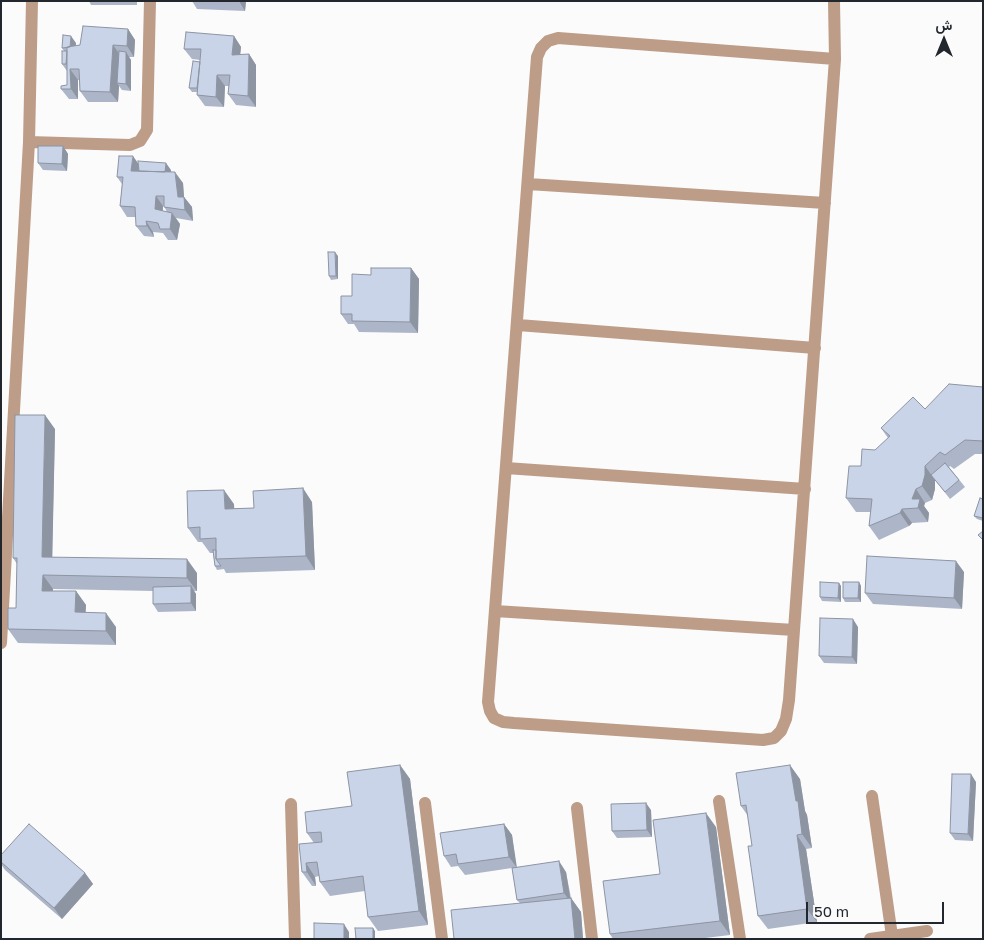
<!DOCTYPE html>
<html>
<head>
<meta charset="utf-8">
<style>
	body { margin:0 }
	#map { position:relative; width:984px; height:940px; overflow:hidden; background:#fbfbfb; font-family:"Golos Text",Vazirmatn,sans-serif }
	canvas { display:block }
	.frame { position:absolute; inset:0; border:2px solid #22262d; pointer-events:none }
	.north { position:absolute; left:919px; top:15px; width:50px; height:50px; -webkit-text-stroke:4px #fbfbfb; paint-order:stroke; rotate:0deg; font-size:14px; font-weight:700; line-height:20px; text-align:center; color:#22262d }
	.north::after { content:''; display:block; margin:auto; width:18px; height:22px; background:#22262d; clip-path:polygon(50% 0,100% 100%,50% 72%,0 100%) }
	.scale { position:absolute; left:806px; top:902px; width:138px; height:22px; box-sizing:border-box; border:2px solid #22262d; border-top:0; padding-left:6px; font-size:15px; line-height:18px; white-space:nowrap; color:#22262d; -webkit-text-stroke:4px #fbfbfb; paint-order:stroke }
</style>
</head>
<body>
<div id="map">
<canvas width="984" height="940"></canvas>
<div class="frame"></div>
<div class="north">ش</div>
<div class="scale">50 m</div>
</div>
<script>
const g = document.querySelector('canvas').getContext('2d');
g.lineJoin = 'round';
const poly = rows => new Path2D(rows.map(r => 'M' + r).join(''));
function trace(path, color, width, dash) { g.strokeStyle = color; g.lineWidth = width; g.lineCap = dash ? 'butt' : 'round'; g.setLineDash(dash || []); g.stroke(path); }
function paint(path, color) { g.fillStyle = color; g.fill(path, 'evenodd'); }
const street = poly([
	[834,1,835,59,794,630,789,700,786,719,781,731,774,738,763,740,514,723,503,722,494,718,490,711,488,702,537,57,541,48,548,41,558,38,835,59],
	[29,142,130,145,140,141,147,130,150,1],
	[528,184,825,203],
	[518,325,815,348],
	[506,468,805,489],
	[495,611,794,630],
	[1,643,29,142,32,1],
	[872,796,892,936],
	[719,801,740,939],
	[425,803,442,939],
	[291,804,295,939],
	[577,808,592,939],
	[870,939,927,931]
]);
const wall = poly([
	[89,1,137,1,137,5,91,5],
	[192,1,246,1,245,11,197,9],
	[128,29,135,40,134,57,129,57,131,60,131,91,122,90,119,86,118,102,88,102,80,91,79,80,78,80,78,99,69,99,61,89,67,85,67,71,62,64,64,51,62,48,76,43,76,46,80,45],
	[234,36,241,47,240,55,249,54,256,65,256,107,236,105,228,94,229,86,225,86,224,107,205,106,197,95,197,92,192,92,189,88,200,60,192,59,184,49],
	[63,146,68,154,67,171,43,170,38,163],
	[138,164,171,170,171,172,183,183,184,197,192,207,193,221,176,218,180,224,177,240,168,240,163,233,153,232,154,237,144,236,136,226,136,217,127,217,120,206,122,184,117,177],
	[163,206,164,206,167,212,163,211],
	[338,256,338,279,331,280,329,276],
	[411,268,419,279,418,333,359,332,354,324,348,324,341,314,352,296,371,275],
	[983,387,983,454,975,454,954,469,950,466,949,467,965,487,950,499,935,480,935,489,932,500,925,503,924,506,929,513,928,522,912,523,909,526,879,540,869,526,871,512,856,512,846,498,861,466,888,438,881,428,925,409],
	[55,429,52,557,197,573,197,591,194,591,196,594,196,611,158,612,153,604,153,591,53,589,52,591,76,591,86,605,85,612,116,627,116,645,18,643,8,629,16,608,17,564,13,558],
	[983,499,983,521,977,519,974,516],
	[312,502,315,570,226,573,224,569,217,570,215,566,213,553,210,553,202,542,198,542,188,528,234,504,234,509,254,508],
	[964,572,962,609,873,604,865,593],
	[859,582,861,586,861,602,845,602,843,598],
	[839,583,841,586,841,602,822,601,820,597],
	[858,627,857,664,824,663,819,656],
	[400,765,410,779,428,925,378,931,368,917,365,891,330,896,320,882,319,876,315,877,316,886,312,886,302,872,314,843,307,833,352,806],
	[800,779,805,811,807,815,812,848,806,849,817,922,768,929,758,916,752,846,748,816,741,806],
	[976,782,973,841,955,840,950,833],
	[651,810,652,837,617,838,612,831],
	[504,824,512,835,516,867,566,872,571,898,581,912,583,939,454,939,520,903,517,900,512,868,465,875,458,866,451,867,444,856],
	[716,827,730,935,697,939,613,939,610,934],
	[1,855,85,873,93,884,62,919,5,870,1,864]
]);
const shadedWall = poly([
	[239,1,246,1,245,11],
	[128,29,135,40,134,57,127,46],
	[71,36,76,43,75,55,70,47],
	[234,36,241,47,239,66,232,55],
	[113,45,121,56,117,83,119,86,118,102,110,92],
	[67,51,70,69,78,80,78,99,71,89,70,70,66,64],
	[126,52,131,60,131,91,126,84],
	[249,54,256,65,256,107,248,96],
	[217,75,225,86,224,107,216,97],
	[63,146,68,154,67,171,62,164],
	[133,156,140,166,138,181,131,171],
	[166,163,171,170,169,180,164,173],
	[175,172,183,183,184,197,192,207,193,221,185,210,178,197],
	[156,196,163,206,162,220,155,209],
	[172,213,180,224,177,240,170,229],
	[146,221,153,232,154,237,147,226],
	[335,252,338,256,338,279,336,276],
	[411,268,419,279,418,333,410,322],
	[45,415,55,429,52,571,42,557],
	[925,466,935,480,935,489,932,500,922,486],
	[303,488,312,502,315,570,306,556],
	[916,489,925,503,924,506,929,513,928,522,912,499],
	[224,490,234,504,235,523,225,509],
	[902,509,912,523,909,526,900,513],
	[187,559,197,573,197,591,187,578],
	[956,561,964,572,962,609,954,598],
	[43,575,53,589,52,605,42,591],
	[859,582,861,586,861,602,858,598],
	[839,583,841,586,841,602,838,598],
	[191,586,196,594,196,611,191,603],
	[76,591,86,605,85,626,75,612],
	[106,613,116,627,116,645,106,631],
	[853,619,858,627,857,664,852,657],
	[400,765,410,779,428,925,419,911],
	[790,765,800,779,805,811,807,815,812,848,802,834,796,801],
	[971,774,976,782,973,841,968,834],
	[646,803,651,810,652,837,647,830],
	[706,813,716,827,730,935,720,921],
	[504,824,512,835,517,868,509,857],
	[797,835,806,849,817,922,807,909],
	[559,861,566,872,571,903,564,893],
	[306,863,315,877,316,886,307,872],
	[85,873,93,884,62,919,54,908],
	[571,898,581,912,583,939,575,939],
	[344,924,349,932,349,939,344,939],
	[373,928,375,931,375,939,373,939]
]);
const building = poly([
	[83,26,128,29,127,46,113,45,110,92,80,91,79,69,70,69,71,89,61,89,61,86,67,85,67,47,80,45,83,26],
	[186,32,234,36,232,55,249,54,248,96,228,94,230,75,217,75,216,97,197,95,201,49,184,49,186,32],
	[63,35,71,36,70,47,62,48,63,35],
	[62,51,67,51,66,64,62,64,62,51],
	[119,51,126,52,126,84,117,83,119,51],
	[193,61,200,62,197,88,189,88,193,61],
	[38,146,63,146,62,164,38,163,38,146],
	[119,156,133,156,131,171,175,172,178,197,184,197,185,210,164,207,164,196,156,196,155,209,172,213,170,229,160,229,158,223,146,221,147,226,136,226,135,207,120,206,123,177,117,177,119,156],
	[138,161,166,163,165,172,139,171,138,161],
	[328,252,335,252,336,276,329,276,328,252],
	[371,268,411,268,410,322,352,321,352,314,341,314,341,296,352,296,352,274,371,275,371,268],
	[949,384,983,387,983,441,965,440,945,455,940,452,925,466,925,475,922,486,916,489,912,499,920,499,918,508,902,509,900,513,869,526,872,499,846,498,849,466,861,466,862,449,875,450,890,436,881,428,913,397,925,409,949,384],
	[15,415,45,415,42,557,187,559,187,578,43,575,42,591,76,591,75,612,106,613,106,631,8,629,8,608,16,608,17,558,13,558,15,415],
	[945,463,959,480,945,492,931,475,945,463],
	[303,488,306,556,216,559,216,538,200,539,200,527,188,528,187,491,224,490,225,509,254,508,253,491,303,488],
	[980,498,983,499,983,518,974,516,980,498],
	[983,531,983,540,978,535,983,531],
	[213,550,216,550,216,559,221,566,215,566,213,550],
	[867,556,956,561,954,598,865,593,867,556],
	[820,582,839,583,838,598,820,597,820,582],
	[843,582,859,582,858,598,843,598,843,582],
	[191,586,191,603,153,604,153,587,191,586],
	[820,618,853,619,852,657,819,656,820,618],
	[400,765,419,911,368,917,363,876,320,882,317,862,306,863,307,872,302,872,299,844,322,842,321,832,307,833,305,812,352,806,347,772,400,765],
	[790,765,796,801,798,801,802,834,797,835,807,909,758,916,748,846,752,846,746,805,741,806,736,773,790,765],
	[952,774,971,774,968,834,950,833,952,774],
	[646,803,647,830,612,831,611,804,646,803],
	[706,813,720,921,610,934,603,881,660,874,653,820,706,813],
	[29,824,85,873,54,908,1,862,1,855,29,824],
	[504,824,509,857,458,864,456,854,444,856,440,833,504,824],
	[559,861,564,893,517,900,512,868,559,861],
	[571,898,575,939,454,939,451,910,571,898],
	[314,923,344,924,344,939,314,939,314,923],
	[355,928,373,928,373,939,356,939,355,928]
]);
trace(street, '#bd9c88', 12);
paint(wall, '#adb6c8');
paint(shadedWall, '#8d94a2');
paint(building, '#c9d4e8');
trace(building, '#8d94a2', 1);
</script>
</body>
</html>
